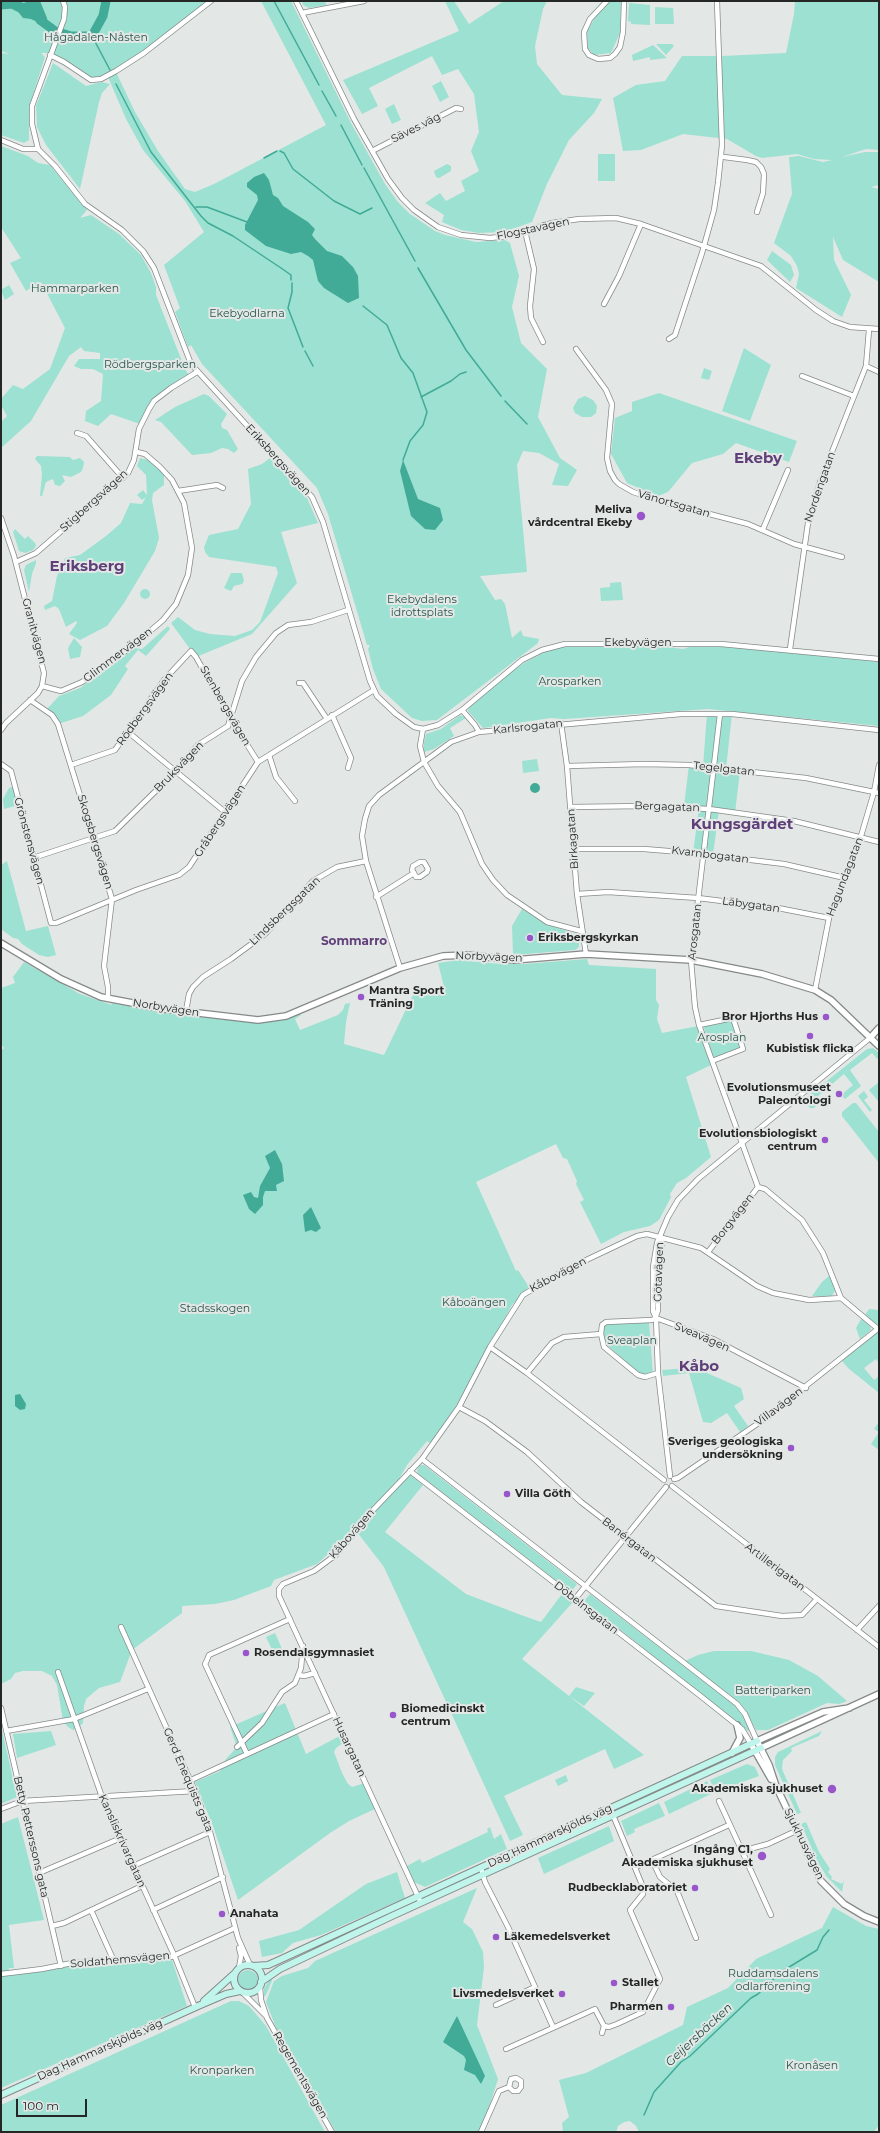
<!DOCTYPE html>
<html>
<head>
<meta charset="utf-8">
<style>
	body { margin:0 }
	#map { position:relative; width:880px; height:2133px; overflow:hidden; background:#e3e8e6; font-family:Montserrat,sans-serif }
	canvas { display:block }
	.frame { position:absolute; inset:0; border:2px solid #252727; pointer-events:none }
	.scale { position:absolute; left:16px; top:2099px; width:71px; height:18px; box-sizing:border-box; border:2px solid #252727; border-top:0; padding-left:5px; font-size:12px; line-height:14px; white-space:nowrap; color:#252727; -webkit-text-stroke:3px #e3e8e6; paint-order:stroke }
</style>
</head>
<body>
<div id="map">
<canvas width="880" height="2133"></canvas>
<div class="frame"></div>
<div class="scale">100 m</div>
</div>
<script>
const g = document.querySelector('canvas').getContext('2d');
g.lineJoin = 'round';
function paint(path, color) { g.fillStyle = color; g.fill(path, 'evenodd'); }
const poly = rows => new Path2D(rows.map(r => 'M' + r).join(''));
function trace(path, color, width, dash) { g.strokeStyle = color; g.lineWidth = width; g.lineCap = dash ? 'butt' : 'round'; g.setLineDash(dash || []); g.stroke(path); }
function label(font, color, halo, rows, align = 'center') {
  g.font = font + ' Montserrat,sans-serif'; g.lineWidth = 4; g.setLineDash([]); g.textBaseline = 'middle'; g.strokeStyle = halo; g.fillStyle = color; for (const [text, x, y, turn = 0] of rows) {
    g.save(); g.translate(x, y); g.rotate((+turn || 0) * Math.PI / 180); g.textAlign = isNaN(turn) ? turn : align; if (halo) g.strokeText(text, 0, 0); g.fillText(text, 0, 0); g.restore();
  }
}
const green = poly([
	[1,1,208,1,116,72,135,112,158,151,185,189,195,192,214,184,326,125,261,1,291,1,351,123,385,184,398,202,410,214,435,231,445,235,476,242,505,240,510,243,519,276,512,307,521,343,547,369,538,417,560,458,577,470,568,486,552,485,559,464,539,453,523,451,517,465,527,572,480,576,495,600,501,599,505,604,512,638,521,630,523,636,539,639,538,643,437,720,422,721,412,718,381,689,373,669,368,649,370,645,367,645,328,514,317,488,202,364,191,345,188,347,175,312,180,308,164,265,204,232,185,201,143,150,126,119,108,77,91,80,58,58,48,53,41,53,45,57,29,107,29,140,24,143,1,135,1,53,10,54,1,51],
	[302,1,325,1,326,5,309,8,303,5],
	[445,1,454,1,469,24,504,1,547,1,543,9,535,46,537,64,562,95,602,99,594,113,569,140,547,184,532,222,518,227,501,232,479,233,461,230,442,222,444,215,425,203,440,193,446,201,465,191,461,181,479,171,471,151,479,132,474,94,458,69,442,75,432,56,369,88,378,106,362,114,343,80,459,31],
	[610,1,621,1,620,33,611,53,594,55,588,48,587,31,596,16],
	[795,1,879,1,879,150,866,149,842,157,865,152,879,152,879,185,871,187,879,189,879,282,843,260,833,237,834,260,851,295,842,317,796,288,799,274,797,266,791,256,774,243,792,194,789,157,799,156,823,162,832,160,814,159,797,154,762,158,756,156,727,139,683,134,641,150,623,151,613,98,636,85,665,81,682,56,722,56,786,53,794,14],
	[629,3,650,5,650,25,631,24,631,22,628,21],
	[655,7,673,8,674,24,655,24],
	[656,44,672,44,674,46,666,55],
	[653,45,667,58,650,60,650,57,633,61,632,55],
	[53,63,86,86,101,82,110,84,102,93,99,102,80,189,46,145,37,127,36,106],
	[441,81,449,97,440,102,432,86],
	[394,104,401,120,392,124,385,109],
	[1,146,28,156,38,163,50,165,87,210,80,218,91,215,119,234,141,255,151,273,156,287,156,295,185,369,190,377,154,401,140,424,111,414,98,426,85,421,86,411,101,401,103,374,93,369,81,369,74,366,79,359,100,359,100,353,84,351,81,347,69,356,31,421,1,448,1,422,7,416,1,405,1,399,13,385,23,389,50,369,65,328,41,282,26,291,10,263,21,258,1,227],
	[598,154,615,154,615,181,598,181],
	[447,164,451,166,451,171,439,178,436,177,434,171],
	[772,251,791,265,794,275,790,282,767,260],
	[9,285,14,294,5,300,1,290],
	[744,348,771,365,750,421,722,411],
	[704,368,712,371,709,380,701,378],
	[659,393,797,441,789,462,736,443,723,454,692,463,668,492,658,496,627,483,611,454,615,418,632,411,632,402],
	[204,394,209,396,227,414,221,424,222,428,227,430,238,449,234,453,228,449,222,448,211,453,192,455,161,422,155,420,175,407],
	[585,396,593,400,597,406,596,413,591,417,582,417,575,413,573,408,578,399],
	[37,456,70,457,73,460,80,458,84,462,83,468,81,472,71,477,62,475,65,481,60,486,55,485,53,479,46,482,42,496,40,496,42,474,41,466,35,459],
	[140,458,148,460,164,474,164,485,153,493,152,500,159,538,155,551,124,603,107,626,80,640,69,634,77,623,76,621,66,627,59,609,55,606,45,610,44,606,52,601,57,576,65,558,80,555,106,536,121,523,130,503,142,504,146,497,142,500,137,495,143,490,147,495,146,475,137,466],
	[270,458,307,498,318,523,281,532,297,583,252,634,196,657,171,623,178,617,195,630,210,634,235,636,252,630,260,622,278,573,276,567,209,557,205,552,204,547,209,535,238,529,251,504,248,469,262,464],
	[15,529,25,539,28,536,35,543,36,546,33,550,25,553,19,551,13,532],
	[36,560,36,563,32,574,29,592,24,570,26,565],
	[231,573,242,573,244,581,242,584,234,586,231,591,224,588],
	[621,582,623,600,601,601,600,588,610,587,610,583],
	'140 594a5 5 0 1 1 10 0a5 5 0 1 1-10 0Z',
	[168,626,170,629,146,656,138,650,125,666,128,669,111,695,83,716,58,724,46,710,59,696,80,688,135,648,142,649],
	[74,638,82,647,80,657,70,659,68,648],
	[652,645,683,649,696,645,755,649,879,662,879,726,708,709,564,719,551,718,483,728,468,711,469,706,511,672,524,663,546,651,566,646],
	[707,713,732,714,726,769,740,771,735,813,719,810,713,855,693,853,699,808,684,806,689,765,703,767],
	[460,715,466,718,450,728,454,736,434,749,424,752,424,742,426,734,441,729],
	[537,759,539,771,523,773,522,761],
	[15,786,19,805,4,809,3,799,9,788],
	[7,861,26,931,48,926,56,955,48,957,39,955,22,944,18,939,13,938,1,929,1,865],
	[522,909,544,923,575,934,579,939,579,947,575,950,513,955,512,926],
	[587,959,589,965,656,969,656,1000,659,1005,657,1019,662,1033,698,1026,711,1065,686,1077,711,1157,686,1178,677,1183,670,1194,671,1197,659,1220,650,1226,624,1232,601,1244,580,1202,584,1200,576,1184,577,1181,567,1159,563,1158,556,1144,476,1182,516,1271,518,1270,529,1287,512,1305,456,1406,438,1433,430,1443,427,1441,407,1465,399,1479,346,1538,317,1564,274,1580,271,1586,234,1600,215,1604,182,1606,182,1613,132,1650,120,1682,99,1688,86,1699,84,1706,83,1723,78,1728,73,1730,68,1727,63,1721,57,1685,52,1676,42,1671,23,1671,15,1673,11,1679,1,1684,1,1051,4,1048,1,1044,1,988,15,983,13,977,24,962,80,994,112,1005,111,1003,164,1013,255,1023,269,1022,300,1014,301,1015,295,1019,300,1030,338,1015,343,1010,345,1004,350,1003,346,1022,344,1044,384,1055,413,995,444,987,438,963,459,960,500,964,524,964],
	[732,1019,741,1047,715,1057,713,1056,703,1025],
	[873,1048,879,1053,879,1061,872,1053,850,1070,861,1086,845,1099,841,1095,853,1085,844,1074,818,1096,822,1101,814,1108,810,1108,803,1100,867,1049],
	[879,1082,879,1102,869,1090],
	[864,1091,868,1097,864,1100,872,1110,870,1112,858,1096],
	[853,1103,856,1103,879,1132,879,1163,842,1116,842,1112],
	[830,1275,835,1291,831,1297,812,1296,822,1282],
	[869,1309,879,1310,879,1325,874,1323,865,1315],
	[861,1319,870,1326,871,1330,860,1339,856,1328],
	[649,1322,653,1375,641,1375,606,1344,603,1335,604,1326,608,1324],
	[877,1332,879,1332,879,1364,876,1359,864,1368,874,1380,879,1376,879,1393,848,1368,842,1361],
	[689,1365,741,1388,744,1399,734,1406,748,1426,740,1432,727,1413,711,1423,703,1422,689,1373,663,1376,662,1370,688,1368],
	[879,1422,879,1450,871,1444,879,1432,874,1429],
	[420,1465,424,1465,577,1584,571,1592,418,1474,417,1470],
	[408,1473,423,1485,385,1532,466,1594,521,1615,541,1622,562,1594,573,1602,522,1659,644,1755,614,1769,605,1749,504,1796,523,1835,510,1841,384,1567,357,1532],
	[590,1594,738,1708,750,1730,748,1731,584,1601],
	[275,1633,282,1649,273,1652,266,1637],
	[714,1651,751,1651,789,1660,818,1676,847,1701,839,1704,827,1703,768,1730,756,1730,745,1709,738,1701,685,1661,698,1655],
	[576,1687,595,1693,584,1706,569,1696],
	[285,1703,306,1754,343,1734,346,1741,336,1748,334,1752,342,1773,348,1784,352,1787,365,1783,377,1808,349,1821,330,1833,238,1900,213,1826,195,1782,220,1771,226,1759,237,1747,230,1727],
	[1,1725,17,1797,1,1804],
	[51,1731,56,1745,17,1758,13,1734],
	[822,1731,819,1736,791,1748,792,1751,783,1760,782,1769,801,1813,797,1814,775,1765,775,1757,778,1752],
	[747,1764,755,1767,759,1776,715,1792,710,1780],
	[566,1775,568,1781,558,1786,555,1780],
	[707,1781,713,1793,669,1814,664,1802],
	[659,1803,665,1816,634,1829,635,1832,627,1836,621,1821],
	[18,1817,44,1920,9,1925,14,1968,9,1968,9,1973,1,1972,1,1824],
	[806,1822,819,1852,830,1869,828,1872,832,1877,831,1879,842,1884,844,1880,842,1892,827,1877,819,1864,801,1824],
	[609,1826,614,1841,544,1874,538,1858],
	[490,1827,494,1839,501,1834,507,1849,425,1887,414,1882,407,1866,420,1859,422,1863,488,1832,487,1829],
	[397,1872,405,1898,321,1935,293,1943,282,1953,262,1957,259,1941,299,1930,366,1884],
	[477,1888,463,1922,472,1929,483,1952,484,1967,477,2025,498,2079,481,2132,336,2132,277,2030,266,2002,274,1981,282,1976,308,1968,315,1961],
	[833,1907,866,1926,879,1929,879,2125,874,2132,639,2132,636,2126,630,2121,624,2122,618,2126,616,2132,559,2132,563,2131,562,2123,569,2117,559,2080,586,2073,683,2025,687,2007,728,1988,756,1959,822,1928],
	[171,1957,187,2006,1,2088,1,1974,72,1964],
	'238 1980a10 10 0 1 1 20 0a10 10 0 1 1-20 0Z',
	[271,1978,272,1981,266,1995,264,1997,264,1988],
	[231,2001,239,2001,249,2006,266,2026,325,2132,1,2132,1,2105]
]);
const water = poly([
	[18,1,24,3,28,1,40,1,47,18,48,27,31,19,23,18,12,4],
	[264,173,269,180,273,195,278,198,283,206,308,222,315,229,312,235,315,239,327,251,342,256,353,267,358,276,359,298,348,303,324,288,318,281,313,260,308,256,301,252,291,254,266,246,245,230,245,225,258,200,257,195,247,187,247,183,254,177],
	[403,460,418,499,440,508,443,520,435,530,425,529,411,516,400,471],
	'530 788a5 5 0 1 1 10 0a5 5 0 1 1-10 0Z',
	[275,1150,282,1164,284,1181,276,1185,277,1191,265,1191,263,1197,263,1205,255,1214,249,1209,243,1195,251,1192,254,1197,258,1198,260,1186,270,1168,265,1156],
	[311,1207,321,1228,316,1232,311,1230,305,1232,303,1215],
	[20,1394,26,1404,25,1409,20,1410,15,1406,15,1395],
	[457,2016,485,2076,481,2084,475,2075,464,2070,466,2060,464,2056,443,2042]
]);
const stream = poly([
	[274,1,319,85],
	[92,36,110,70],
	[116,84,151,152,201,216,208,223,233,236,281,268,291,275,291,280],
	[322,91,336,116],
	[341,125,362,165],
	[280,151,284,153,293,169,334,201,360,214,372,208],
	[264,158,277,151],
	[364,168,415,261],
	[196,207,207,207,247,222],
	[418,268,466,350,501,396],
	[292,283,292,292,288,308,303,347],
	[363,306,387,325,401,358,413,373,427,412,423,425,410,441,403,460],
	[305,351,313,366],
	[421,397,451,381,460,374,466,372],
	[505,401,527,424],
	[644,2115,654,2092,681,2062,690,2056,751,1998,758,1994,781,1972,817,1950,823,1937,829,1930]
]);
const river = poly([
	[1,5,12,4,22,9],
	[40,20,55,31,71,36,92,36,103,16,106,1]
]);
const minor = poly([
	[63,1,65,7,64,19,32,106,32,124,38,149,55,166,85,204,122,230,143,251,154,268,191,364,312,497,323,522,370,681,377,696,396,714,414,727,423,729,438,725,462,710,522,660,542,650,565,644,721,644,879,659],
	[296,1,354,119,388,179,402,198,414,210,438,227,461,235,490,238,508,236,552,223,579,219,616,218,641,224,761,266,816,310,833,321,850,327,879,329],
	[607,1,590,19,584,32,585,49,589,55,598,59,610,58,615,54,620,47,623,32,624,1],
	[302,13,364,1],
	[50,55,64,62,91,80,101,79,116,71,144,53,211,1],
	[1,140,23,149,38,149],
	[372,151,456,108,461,109],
	[724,157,747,160,756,162,761,167,764,174,763,193,757,212],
	[525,231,534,269,530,306,531,318,543,342],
	[604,304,619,276,641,224],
	[669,339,675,335,702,253,714,210,718,183,722,145,717,1],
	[576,349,606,390,612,404,607,458,610,471,615,480,619,484,633,492,667,503,748,524,794,544,842,557],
	[866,366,879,372],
	[802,376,854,396],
	[77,433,86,436,123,478],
	[178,491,217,485,223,488],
	[1,518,14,556,44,673,42,686,38,693,6,723,1,730],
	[763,529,788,470],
	[16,562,36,553,128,473,134,460,139,429,149,409,154,401,171,388,197,372],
	[790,649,808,523,820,482,866,366,869,330],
	[299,683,303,683,327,719],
	[42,686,61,691,82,682,134,645,163,620,176,604,181,592,188,575,192,548,184,503,172,480,160,467,145,454,137,452],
	[30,700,52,715,58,724,112,899,104,966,108,987,108,999],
	[462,710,475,725,479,732],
	[720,714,691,960,695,1007,699,1025,758,1187,765,1189,802,1220,823,1253,841,1298],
	[332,715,351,758,348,768],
	[561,723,567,766,577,894,586,954],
	[423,729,420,746,424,762,438,786,460,812,482,864,493,880,507,895,547,922,581,931],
	[128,732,225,812],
	[269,755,276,777,295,801],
	[1,764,11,771,51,923,56,923,136,890,179,875,189,867,258,762,374,690],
	[71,765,115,750,164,680,191,651,196,657,231,719,258,762],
	[567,766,645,764,689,765,806,778,879,793],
	[571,807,645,806,709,809,794,821,879,842],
	[573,849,644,849,693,853,784,864,845,878],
	[33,858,115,831,176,771,198,745,228,726,242,681,256,657,276,633,288,625,311,622,348,610],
	[577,894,608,892,698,898,778,908,829,918],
	[376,897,414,873,412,870,413,866,420,862,424,862,428,869,427,872,420,877,416,877,414,873],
	[400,968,366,861,362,836,365,819,369,806,379,795,451,742,479,732,681,714,732,714,879,730],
	[815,990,829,918,861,836,874,792,879,765],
	[186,1011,189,994,193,987,203,977,231,959,265,934,313,881,337,867,366,861],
	[699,1025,733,1018,743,1049,712,1061],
	[708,1252,758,1187],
	[656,1316,658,1310,657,1267,662,1244,660,1237],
	[601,1334,604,1347,638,1375,645,1377,658,1373],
	[490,1347,527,1373,664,1480],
	[527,1373,552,1343,564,1337,601,1334,602,1325,606,1322,652,1320,656,1318,713,1339,806,1388],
	[459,1407,485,1421,527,1452,581,1502,716,1606,782,1616,802,1615,817,1599],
	[422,1459,737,1704,745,1714,757,1741],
	[410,1471,698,1694,742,1729,751,1744],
	[670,1476,658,1373,656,1318,653,1311,653,1267,657,1243,668,1217,678,1200,698,1179,870,1038],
	[674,1479,678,1478,763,1420,879,1328],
	[672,1486,879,1647],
	[575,1599,666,1487],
	[121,1627,195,1791,210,1832,238,1938,250,1965],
	[857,1630,879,1606],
	[58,1672,102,1797,174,1955,195,2007],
	[299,1675,304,1676,315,1673],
	[1,1708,61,1966],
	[6,1731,74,1719,148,1689],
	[237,1747,262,1723,282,1692,295,1683,301,1668,303,1646],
	[247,1754,205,1664,207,1660,209,1655,290,1619],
	[189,1781,334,1714],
	[719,1801,742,1851,768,1844,796,1831],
	[1,1809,22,1801,195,1791],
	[742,1851,771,1915],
	[652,1860,660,1877,677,1891,696,1938],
	[133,1866,210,1832],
	[636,1867,729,1825],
	[481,1868,485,1882,508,1927,553,2027],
	[39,1873,121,1838],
	[421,1903,279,1596,279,1589,283,1584,314,1571,337,1554,374,1509,422,1459,459,1407,490,1347,523,1295,563,1271,637,1236,647,1234,701,1248,757,1286,773,1293,809,1300,841,1298,878,1329],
	[91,1910,113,1959],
	[153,1910,223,1877],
	[52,1926,64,1923,142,1886],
	[239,1968,241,1956,239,1948],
	[1,1974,42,1969,72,1963,147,1957,171,1957,235,1928],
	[260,1987,261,2000,267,2018,332,2132],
	[243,1993,266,2016],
	[496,2005,535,1987],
	[602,2033,604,2026],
	[506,2049,595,2009,604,2026,609,2027,617,2024,643,2012,660,1979,630,1910,643,1894,643,1887,610,1808],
	[481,2132,499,2091,509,2087,511,2079,516,2078,521,2081,521,2087,518,2091,513,2091,509,2087]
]);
const tertiary = poly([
	[1,943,61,979,101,997,164,1009,258,1020,286,1016,400,968,443,956,467,955,514,960,586,954,691,960,762,974,815,990,831,1000,879,1046],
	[870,1038,879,1028],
	[849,1708,823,1712,757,1741,769,1765,776,1786,821,1881,844,1904,864,1916,879,1922],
	[751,1744,771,1779],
	[761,1748,879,1694],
	[732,1753,740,1738,737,1725]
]);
const secondary = poly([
	'234 1979a14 14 0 1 1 28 0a14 14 0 1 1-28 0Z',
	[253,1966,268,1965,277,1961,757,1741],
	[261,1982,280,1969,392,1916,761,1748],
	[204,2001,234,1974],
	[1,2095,198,2006,226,1994,240,1991]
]);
const markers = [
	[641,516,5,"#9956cb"],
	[530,938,4,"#9956cb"],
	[361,997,4,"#9956cb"],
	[826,1017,4,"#9956cb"],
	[810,1036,4,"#9956cb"],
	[839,1094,4,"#9956cb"],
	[825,1140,4,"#9956cb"],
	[791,1448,4,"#9956cb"],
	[507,1494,4,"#9956cb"],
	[246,1653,4,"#9956cb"],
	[393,1715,4,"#9956cb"],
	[832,1789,5,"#9956cb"],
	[762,1856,5,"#9956cb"],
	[695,1888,4,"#9956cb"],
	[222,1914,4,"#9956cb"],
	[496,1937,4,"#9956cb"],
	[614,1983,4,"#9956cb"],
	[562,1994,4,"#9956cb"],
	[671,2007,4,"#9956cb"]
];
const parkNames = [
	["Hågadalen-Nåsten",96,38],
	["Hammarparken",75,289],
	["Ekebyodlarna",247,314],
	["Rödbergsparken",150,365],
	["Ekebydalens",422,600],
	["idrottsplats",422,613],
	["Arosparken",570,682],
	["Arosplan",722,1038],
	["Kåboängen",474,1303],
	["Stadsskogen",215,1309],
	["Sveaplan",632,1341],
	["Batteriparken",773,1691],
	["Ruddamsdalens",773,1974],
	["odlarförening",773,1987],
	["Kronåsen",812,2066],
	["Kronparken",222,2071]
];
const streetNames = [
	["Säves väg",416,128,-27],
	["Flogstavägen",533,229,-12],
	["Eriksbergsvägen",278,460,48],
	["Nordengatan",820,487,-71],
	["Stigbergsvägen",94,501,-42],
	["Vänortsgatan",674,504,16],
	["Granitvägen",34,631,75],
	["Ekebyvägen",638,643],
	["Glimmervägen",118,655,-37],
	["Stenbergsvägen",225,706,60],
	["Rödbergsvägen",145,709,-54],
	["Karlsrogatan",528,727,-6],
	["Bruksvägen",179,767,-46],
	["Tegelgatan",724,769,6],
	["Bergagatan",667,807,2],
	["Gråbergsvägen",220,821,-57],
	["Birkagatan",573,839,-94],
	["Grönstensvägen",29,841,75],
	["Skogsbergsvägen",95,842,73],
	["Kvarnbogatan",710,855,7],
	["Hagundagatan",845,877,-69],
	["Läbygatan",751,905,8],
	["Lindsbergsgatan",285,911,-44],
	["Arosgatan",695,932,-84],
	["Norbyvägen",489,957,2],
	["Norbyvägen",166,1008,9],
	["Borgvägen",733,1219,-52],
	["Götavägen",659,1272,-88],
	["Kåbovägen",558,1275,-28],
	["Sveavägen",702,1337,23],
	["Villavägen",779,1407,-37],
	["Kåbovägen",352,1534,-49],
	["Banérgatan",629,1540,38],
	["Artillerigatan",775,1567,37],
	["Döbelnsgatan",586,1608,38],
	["Husargatan",349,1747,65],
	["Gerd Enequists gata",188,1780,67],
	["Dag Hammarskjölds väg",550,1836,-25],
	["Betty Petterssons gata",31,1837,77],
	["Kansliskrivargatan",122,1841,66],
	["Sjukhusvägen",804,1844,64],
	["Soldathemsvägen",120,1960,-5],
	["Dag Hammarskjölds väg",100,2050,-24],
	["Regementsvägen",300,2075,60]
];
const poiNames = [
	["Meliva",632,510],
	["vårdcentral Ekeby",632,523],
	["Eriksbergskyrkan",538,938,"left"],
	["Mantra Sport",369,991,"left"],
	["Träning",369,1004,"left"],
	["Bror Hjorths Hus",818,1017],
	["Kubistisk flicka",810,1049,"center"],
	["Evolutionsmuseet",831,1088],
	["Paleontologi",831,1101],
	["Evolutionsbiologiskt",817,1134],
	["centrum",817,1147],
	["Sveriges geologiska",783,1442],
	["undersökning",783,1455],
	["Villa Göth",515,1494,"left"],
	["Rosendalsgymnasiet",254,1653,"left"],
	["Biomedicinskt",401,1709,"left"],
	["centrum",401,1722,"left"],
	["Akademiska sjukhuset",823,1789],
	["Ingång C1,",753,1850],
	["Akademiska sjukhuset",753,1863],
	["Rudbecklaboratoriet",687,1888],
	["Anahata",230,1914,"left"],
	["Läkemedelsverket",504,1937,"left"],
	["Stallet",622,1983,"left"],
	["Livsmedelsverket",554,1994],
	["Pharmen",663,2007]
];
const neighbourhoodNames = [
	["Sommarro",354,941]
];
const waterNames = [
	["Geijersbäcken",699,2035,-43]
];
const districtNames = [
	["Ekeby",758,459],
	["Eriksberg",87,567],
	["Kungsgärdet",742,825],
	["Kåbo",699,1367]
];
paint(green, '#9ce1d1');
paint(water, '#42ab97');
trace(stream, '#42ab97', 1.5);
trace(river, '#42ab97', 9);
trace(minor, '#858a89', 6);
trace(tertiary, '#858a89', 8);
trace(secondary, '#858a89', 8);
trace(minor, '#fff', 4.5);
trace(tertiary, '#fff', 5.5);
trace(secondary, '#c0f5ec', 6);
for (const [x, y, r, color] of markers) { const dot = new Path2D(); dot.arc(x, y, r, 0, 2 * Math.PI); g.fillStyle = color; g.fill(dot); trace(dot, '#e3e8e6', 1.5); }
label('11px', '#28554b', '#e3e8e6', parkNames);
label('11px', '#252727', '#e3e8e6', streetNames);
label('bold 11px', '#252727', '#e3e8e6', poiNames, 'right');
label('bold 12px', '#603f79', '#e3e8e6', neighbourhoodNames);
label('italic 12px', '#214e45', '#e3e8e6', waterNames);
label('bold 15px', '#603f79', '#e3e8e6', districtNames);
</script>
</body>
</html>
